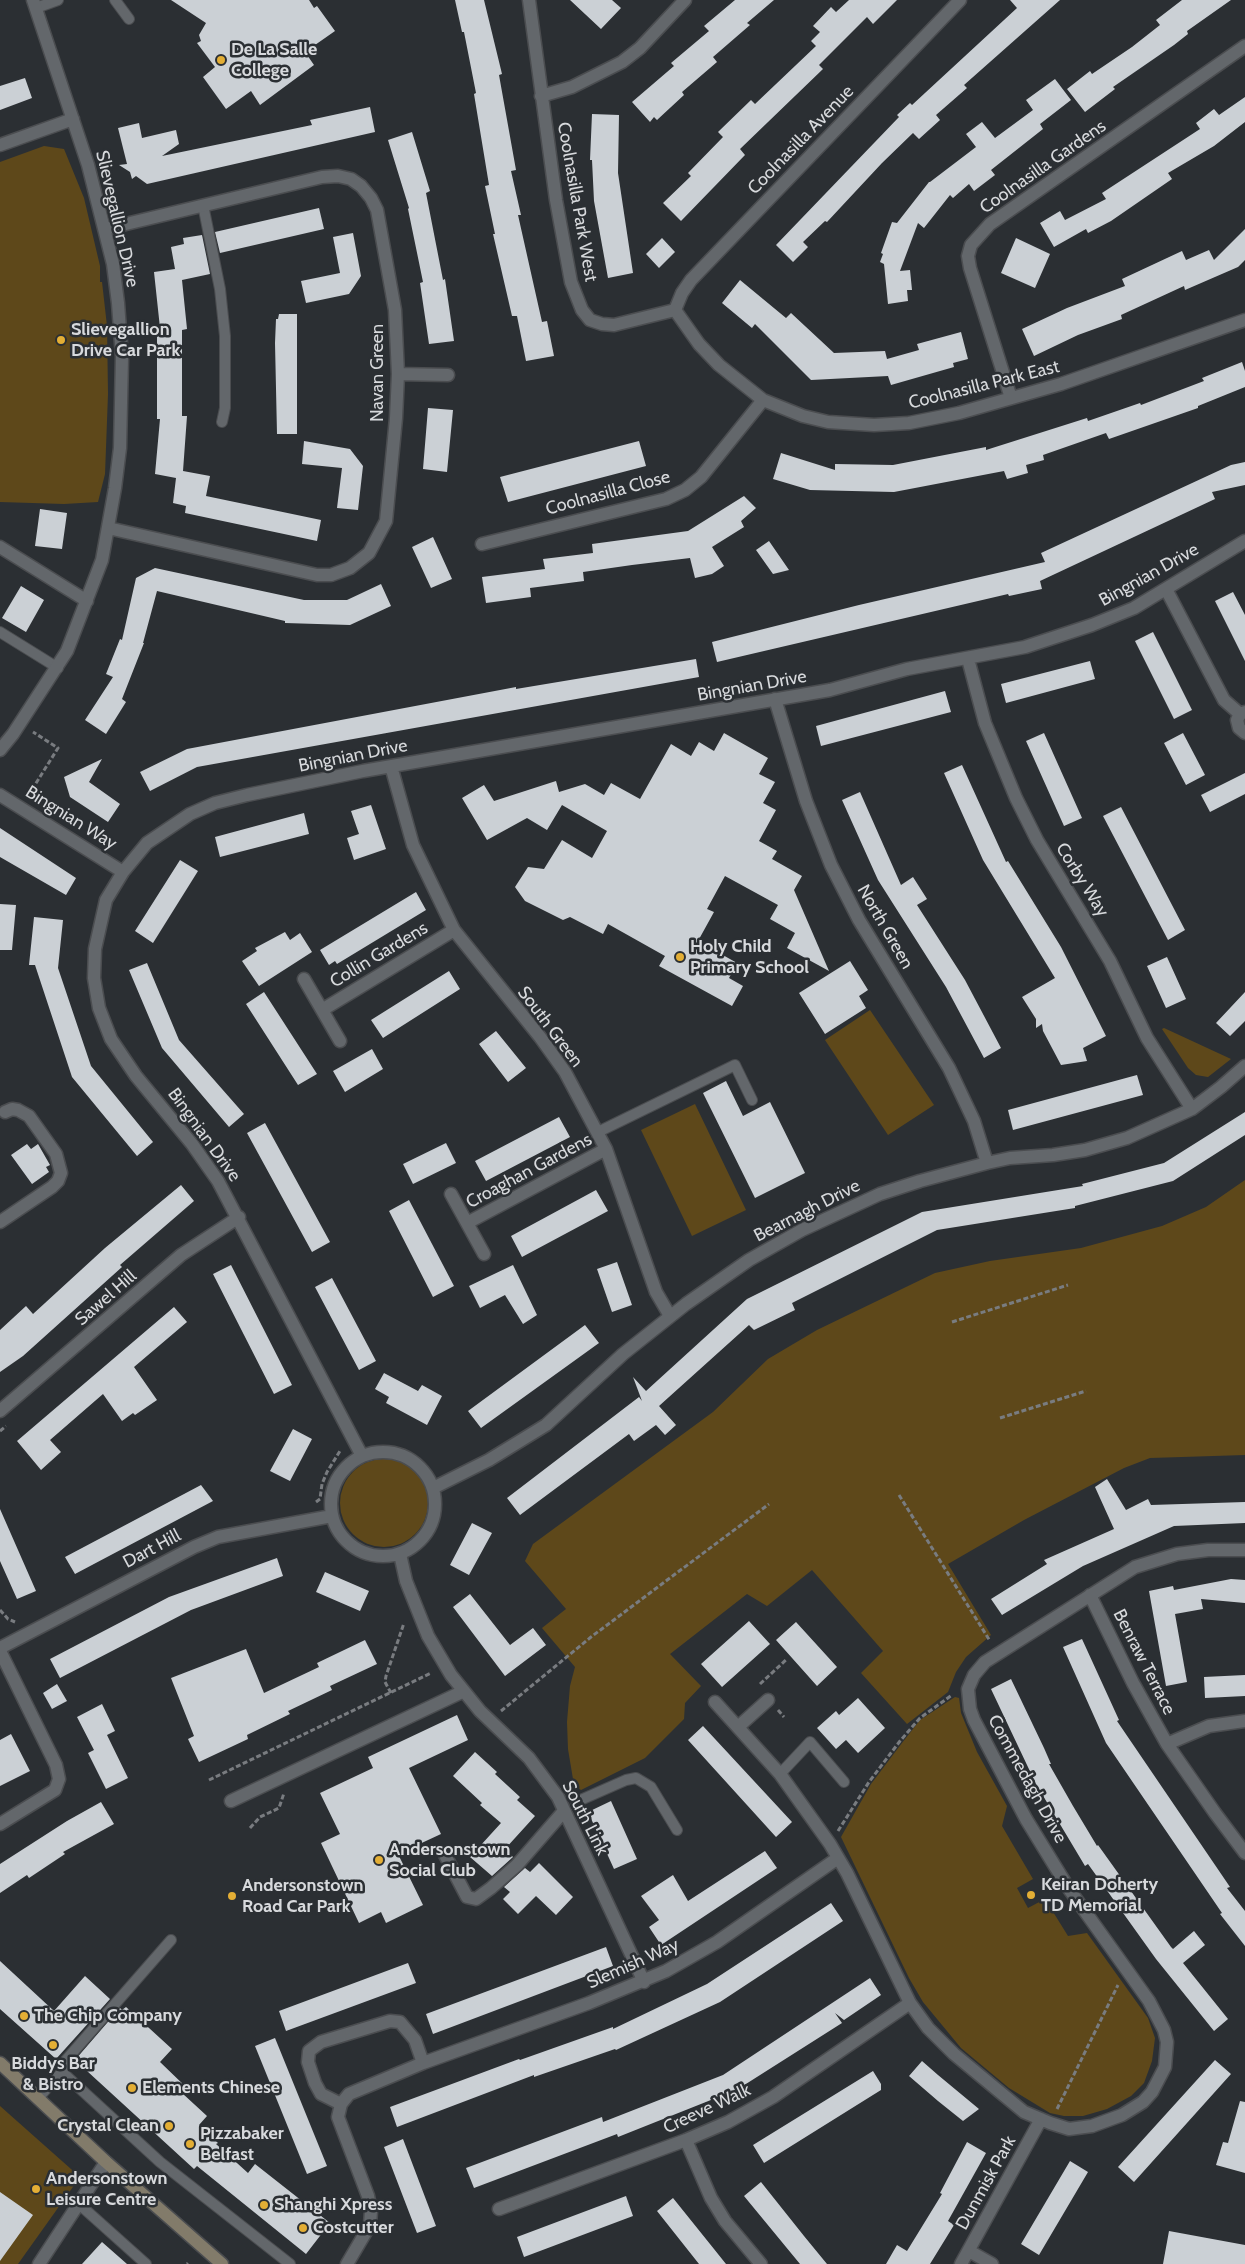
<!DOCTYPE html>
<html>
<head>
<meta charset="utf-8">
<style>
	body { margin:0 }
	canvas { display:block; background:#2b2f33 }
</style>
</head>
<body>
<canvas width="1245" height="2264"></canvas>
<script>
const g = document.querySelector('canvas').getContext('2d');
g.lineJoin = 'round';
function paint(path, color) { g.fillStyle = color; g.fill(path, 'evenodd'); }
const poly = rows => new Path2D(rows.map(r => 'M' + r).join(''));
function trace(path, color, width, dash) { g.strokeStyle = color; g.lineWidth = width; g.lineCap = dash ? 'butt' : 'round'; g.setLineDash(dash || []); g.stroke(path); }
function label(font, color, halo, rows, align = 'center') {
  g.font = font + ' Cabin,sans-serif'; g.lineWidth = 5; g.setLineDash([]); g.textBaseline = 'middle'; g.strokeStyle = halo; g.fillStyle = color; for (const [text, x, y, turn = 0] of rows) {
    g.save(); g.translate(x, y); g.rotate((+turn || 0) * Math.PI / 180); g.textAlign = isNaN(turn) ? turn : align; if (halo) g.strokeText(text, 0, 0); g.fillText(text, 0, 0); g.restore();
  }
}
const green = poly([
	[44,146,64,149,84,198,100,266,100,282,102,282,107,326,108,394,105,474,98,502,64,504,0,502,0,162],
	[870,1010,934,1105,888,1135,825,1040],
	[1164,1028,1231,1059,1208,1077,1196,1075,1188,1068,1162,1029],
	[695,1104,746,1210,692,1236,641,1130],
	[1245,1180,1245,1455,1150,1458,1124,1468,1024,1520,948,1564,991,1635,966,1657,956,1672,948,1692,907,1724,861,1673,883,1651,812,1570,767,1606,747,1594,670,1654,701,1686,685,1703,684,1719,645,1758,581,1790,574,1785,568,1749,567,1722,570,1686,575,1667,542,1628,566,1609,525,1561,533,1544,713,1412,768,1359,817,1330,935,1273,990,1261,1081,1248,1162,1226,1206,1207],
	'340 1503a44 44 0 1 1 88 0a44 44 0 1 1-88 0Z',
	[955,1697,959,1698,961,1713,977,1752,1007,1806,1002,1826,1033,1879,1017,1888,1028,1908,1045,1899,1068,1936,1087,1933,1148,2018,1155,2038,1152,2061,1144,2083,1131,2096,1107,2109,1083,2116,1064,2116,1050,2113,1009,2088,961,2048,923,2002,909,1978,841,1837,871,1784,902,1743,920,1720],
	[0,2106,80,2177,18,2264,0,2264]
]);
const building = poly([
	[171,0,309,0,314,8,317,6,335,31,305,52,314,65,260,105,251,91,226,109,203,77,215,67,197,43,201,41,199,35,206,23],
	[455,0,484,0,502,74,499,75,516,170,511,171,521,215,518,215,542,322,547,321,554,356,526,361,517,316,512,316,493,234,495,234,485,186,489,185,474,94,476,93,464,32,462,32],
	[570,0,612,0,621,8,601,29],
	[735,0,774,0,747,23,750,25,713,57,717,62,682,92,684,95,657,120,654,117,650,122,632,102,674,66,671,63,709,31,704,26],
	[849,0,897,0,873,24,867,17,819,65,823,69,740,149,745,155,681,221,663,203,691,176,688,173,723,137,718,132,751,100,755,104,816,46,811,41,820,32,813,26,831,7,836,12],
	[1010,0,1060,0,964,85,967,88,936,115,940,120,919,139,913,133,882,163,827,222,825,221,803,242,808,247,793,262,776,245,899,117,897,115,910,103,912,105,1017,8],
	[1182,0,1231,0,1187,31,1188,34,1174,45,1113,87,1115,89,1085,112,1067,89,1090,71,1092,74,1132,47,1160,25,1156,20],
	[25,78,32,98,0,110,0,86],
	[1055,79,1071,100,1040,124,1043,129,991,170,995,175,974,191,969,184,953,198,950,195,924,228,918,223,900,271,910,270,912,290,907,290,908,301,888,304,884,264,880,262,883,254,881,253,892,222,897,223,929,182,930,182,976,147,966,134,982,122,995,138,1033,110,1026,100],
	[1245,97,1245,122,1214,146,1168,173,1172,179,1111,221,1088,233,1086,229,1054,247,1040,223,1060,211,1065,220,1106,199,1102,193,1200,129,1196,123,1214,109,1219,115],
	[370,107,375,132,147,184,136,176,132,179,130,172,119,165,127,164,118,128,139,123,142,138,176,130,179,144,162,156,312,125,310,120],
	[592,114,619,115,618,173,633,273,608,278,594,201,592,160,590,160],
	[412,132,430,191,426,193,443,280,445,279,454,341,429,344,420,283,423,282,408,209,409,208,388,140],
	[319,208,324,229,220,253,215,232],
	[1245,229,1245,260,1238,267,1185,290,1184,286,1121,315,1122,319,1078,335,1034,356,1022,329,1067,308,1125,286,1122,279,1182,251,1186,260,1209,250,1214,260],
	[353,233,361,276,349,294,306,303,301,281,340,273,333,237],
	[202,235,210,274,182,280,187,329,182,330,182,416,187,416,183,471,210,476,206,496,321,520,317,541,185,513,186,506,173,503,176,478,155,474,160,419,157,419,157,329,160,328,154,272,175,269,171,247,184,244,183,238],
	[662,238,675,252,659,268,646,254],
	[1016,238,1050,254,1035,288,1001,273],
	[740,280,786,318,791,313,834,353,885,351,887,359,919,350,917,344,961,332,968,359,953,363,954,367,891,385,888,376,811,380,755,324,752,328,722,303],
	[279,314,297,314,297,434,277,434,275,343,276,319,278,319],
	[1242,362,1245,371,1245,387,1198,406,1198,408,1109,439,1106,433,1043,455,1044,460,1026,465,1028,473,1007,479,1004,471,894,492,810,490,773,479,781,453,835,470,835,464,893,465,986,447,986,450,1087,418,1088,421,1140,403,1141,405,1204,381,1202,378],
	[428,408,453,410,447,472,423,469],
	[304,441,350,449,363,466,358,510,337,508,342,468,302,464],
	[639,441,646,466,508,502,500,477],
	[1245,462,1245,485,1212,492,1215,499,1040,581,1042,589,1009,596,1008,594,717,662,712,642,859,605,1045,562,1041,553,1231,465],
	[744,496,756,508,741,521,744,527,712,547,724,566,712,574,695,578,690,558,632,565,583,572,584,581,530,588,531,597,486,603,482,577,545,569,543,559,593,553,592,544,688,531],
	[40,509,67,513,62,549,35,546],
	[433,537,452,579,431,588,412,547],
	[769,541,789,570,773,574,756,550],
	[155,568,304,600,347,600,381,584,391,606,350,625,285,623,285,621,157,591,143,643,144,643,122,699,126,702,106,734,85,720,113,677,106,674,120,639,122,640,136,578],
	[21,586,44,600,26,632,2,618],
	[1233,592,1245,615,1245,661,1215,601],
	[1153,632,1192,710,1174,719,1135,641],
	[696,659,699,677,197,767,150,791,140,772,187,749,516,687,516,689],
	[1090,661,1095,679,1006,703,1001,684],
	[945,691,951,712,821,746,816,726],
	[724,733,768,758,759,774,775,782,763,803,776,810,759,841,777,851,772,859,802,876,794,890,829,971,787,948,795,933,770,919,778,905,725,876,707,909,714,912,698,941,737,963,729,978,743,986,732,1006,659,966,665,956,608,924,603,934,570,917,563,920,525,901,515,887,528,867,544,869,562,840,592,858,607,831,562,805,547,830,527,818,487,840,462,798,484,785,494,801,556,781,559,792,585,784,604,795,611,783,640,799,671,744,691,756,699,742,714,751],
	[1044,733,1082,818,1064,826,1026,741],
	[1183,733,1205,775,1186,785,1164,743],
	[102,759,89,782,120,804,108,822,70,797,64,777],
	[962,765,1006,862,1008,861,1061,947,1106,1036,1083,1048,1087,1061,1061,1065,1043,1031,1042,1024,1036,1028,1036,1019,1022,997,1055,978,983,860,944,773],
	[1245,773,1245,794,1210,812,1201,795],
	[860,792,901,885,913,877,927,899,917,905,965,980,1001,1048,984,1058,946,987,878,880,842,800],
	[371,805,386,849,354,860,347,838,359,834,351,811],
	[1121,807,1185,930,1168,940,1103,816],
	[304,813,309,834,220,857,215,837],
	[0,828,76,878,66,895,0,857],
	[180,860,198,871,153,943,135,931],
	[416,892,426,910,337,964,335,961,329,965,320,950],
	[0,904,16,905,12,950,0,950],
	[34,917,63,920,58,968,91,1066,153,1142,137,1156,72,1077,35,965,29,965],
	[285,932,290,940,300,933,312,952,259,986,242,961,257,951,255,948],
	[1167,957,1186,999,1166,1008,1147,966],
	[850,961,868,990,859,996,866,1008,825,1034,799,993],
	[147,963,179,1040,244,1114,229,1127,162,1048,129,970],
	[449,971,460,989,383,1038,371,1020],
	[264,992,317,1074,298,1085,246,1004],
	[1245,992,1245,1021,1230,1036,1216,1023],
	[496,1031,526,1068,508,1082,479,1044],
	[372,1049,383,1069,345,1092,333,1071],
	[1137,1075,1143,1095,1013,1130,1008,1110],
	[726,1081,743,1116,770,1102,805,1173,755,1198,703,1093],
	[1245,1112,1245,1135,1173,1181,1075,1206,1075,1208,937,1230,792,1303,795,1310,754,1330,749,1325,659,1406,676,1425,665,1435,656,1425,634,1441,629,1434,520,1515,507,1498,639,1397,642,1401,633,1377,646,1391,747,1299,922,1212,1083,1186,1082,1184,1164,1163],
	[559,1117,570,1137,486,1181,475,1161],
	[265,1123,330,1242,312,1252,247,1133],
	[446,1143,456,1163,413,1184,403,1164],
	[27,1144,31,1149,38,1144,50,1165,46,1167,49,1172,32,1184,11,1155],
	[181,1185,194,1201,120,1265,122,1267,23,1356,0,1372,0,1330,26,1306,33,1314,105,1248],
	[596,1190,608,1211,522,1257,511,1236],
	[409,1200,454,1286,433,1297,389,1211],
	[617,1262,632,1305,612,1312,597,1269],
	[231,1265,292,1385,274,1394,213,1274],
	[513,1265,537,1315,523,1324,505,1295,480,1308,469,1286],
	[332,1278,376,1361,359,1370,315,1287],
	[174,1307,187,1322,134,1367,157,1400,135,1415,133,1413,122,1421,103,1394,50,1440,61,1452,41,1470,17,1441],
	[585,1325,599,1343,481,1428,468,1411],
	[384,1373,418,1391,422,1385,442,1396,427,1425,386,1403,389,1397,375,1389],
	[293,1429,312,1439,290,1481,270,1471],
	[1107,1479,1126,1510,1148,1499,1151,1505,1245,1502,1245,1523,1174,1526,1083,1566,1002,1615,991,1599,1047,1564,1044,1560,1114,1529,1095,1487],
	[201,1485,213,1501,75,1574,65,1557],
	[0,1509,36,1591,17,1599,0,1561],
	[472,1523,492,1533,469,1575,450,1565],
	[277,1558,283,1576,191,1610,60,1678,50,1659,169,1597],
	[325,1572,369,1591,360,1611,316,1592],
	[1231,1579,1245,1580,1245,1603,1201,1599,1203,1609,1175,1614,1187,1682,1166,1686,1149,1591,1173,1586,1174,1590],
	[470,1594,510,1645,533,1628,546,1645,505,1676,453,1607],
	[749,1621,770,1644,722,1687,701,1664],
	[796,1622,837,1667,817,1686,776,1640],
	[1082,1639,1119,1720,1117,1721,1230,1887,1227,1888,1245,1911,1245,1946,1220,1914,1222,1913,1106,1743,1063,1647],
	[365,1640,377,1664,330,1686,332,1690,288,1711,290,1714,247,1735,248,1739,199,1762,188,1739,194,1736,171,1678,246,1649,264,1693,319,1667,317,1663],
	[1245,1675,1245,1696,1205,1698,1204,1677],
	[1011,1679,1044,1748,1051,1764,1049,1764,1073,1806,1097,1846,1098,1845,1171,1947,1173,1949,1194,1931,1205,1945,1183,1963,1228,2019,1214,2031,1156,1959,1088,1864,1085,1866,1036,1784,991,1689],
	[57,1684,67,1701,52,1709,43,1693],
	[858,1698,885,1728,858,1753,846,1740,836,1749,817,1728,836,1711,839,1715],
	[102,1704,115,1731,107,1735,128,1778,106,1789,88,1753,94,1750,77,1717],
	[457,1715,468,1740,409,1768,441,1834,398,1854,423,1905,386,1923,381,1912,359,1923,321,1843,340,1834,320,1793,373,1768,368,1757],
	[703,1726,792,1822,776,1837,688,1740],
	[11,1734,30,1771,0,1786,0,1740],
	[475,1752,497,1772,495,1774,520,1797,517,1800,535,1816,505,1849,513,1857,492,1876,470,1857,501,1823,480,1805,482,1803,453,1776],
	[611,1801,637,1859,614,1869,588,1812],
	[101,1802,114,1824,63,1852,65,1854,29,1878,27,1875,0,1893,0,1864,67,1821],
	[765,1851,777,1868,661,1945,649,1927,659,1920,641,1896,673,1875,688,1901],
	[539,1863,573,1897,556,1915,536,1896,518,1914,503,1899,510,1892,504,1887,525,1868,530,1872],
	[831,1903,843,1921,720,2002,616,2050,615,2049,534,2077,534,2075,397,2127,390,2107,519,2059,520,2060,613,2027,613,2029,707,1984],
	[606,1947,613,1966,433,2034,426,2014],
	[0,1961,54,2011,85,1976,110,1999,56,2059,0,2009],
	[408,1963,416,1983,286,2031,279,2011],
	[870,1978,881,1995,844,2020,835,2013,842,2023,727,2096,726,2094,618,2137,617,2134,474,2188,466,2168,602,2117,603,2122,723,2075],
	[126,2007,172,2049,160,2062,187,2088,182,2093,207,2116,199,2125,218,2143,216,2144,248,2173,255,2164,330,2223,306,2254,197,2166,194,2169,75,2060,120,2008,122,2010],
	[275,2038,327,2166,307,2174,255,2046],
	[1215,2060,1231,2074,1134,2182,1118,2167],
	[922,2061,938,2075,979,2109,963,2121,938,2101,909,2076],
	[873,2071,881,2084,881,2090,764,2163,753,2145],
	[1240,2101,1245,2102,1245,2173,1216,2165,1223,2142,1228,2143],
	[403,2139,436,2226,417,2233,384,2147],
	[967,2142,986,2153,948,2221,954,2225,930,2264,886,2264,897,2245,907,2251,942,2194,940,2193],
	[1070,2161,1088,2172,1039,2255,1021,2244],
	[761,2182,804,2236,827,2264,800,2264,744,2196],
	[0,2192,33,2215,0,2261],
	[626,2196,633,2216,524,2257,517,2237],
	[673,2198,714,2249,726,2264,699,2264,657,2211],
	[1169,2231,1245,2245,1245,2264,1163,2264],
	[102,2242,127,2264,82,2264]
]);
const path = poly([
	[28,796,58,748,33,732],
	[952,1322,1068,1285],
	[1000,1418,1086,1391],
	[0,1431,6,1426],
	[899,1495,990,1641],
	[316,1502,320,1499,322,1484,327,1472,340,1451],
	[0,1610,8,1619,15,1622],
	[760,1684,787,1659],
	[391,1693,385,1682,386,1676,404,1623],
	[778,1710,784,1717],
	[501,1711,591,1637,769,1504],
	[209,1780,431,1673],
	[250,1828,260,1817,279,1808,284,1793],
	[838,1831,869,1782,900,1741,920,1718,952,1695],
	[1057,2109,1118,1985],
	[187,2264,188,2263]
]);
const lane = poly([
	[115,0,129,19],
	[36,8,58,0],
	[203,205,220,289,225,336,225,408,222,422],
	[0,632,58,668],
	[598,1132,735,1065,752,1100],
	[780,1774,810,1742,844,1782],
	[576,1802,626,1780,636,1778,651,1787,677,1830],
	[62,2072,160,2162,290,2264],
	[38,2098,62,2072,66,2060,171,1940],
	[79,2204,146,2264]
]);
const street = poly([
	[529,0,556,200,571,282,582,310,590,320,602,324,614,325,675,310],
	[541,96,572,87,622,62,640,48,685,0],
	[0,145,73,119],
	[105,229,322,177,338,176,351,179,361,186,371,198,377,210,395,310,398,374,396,418,386,521,369,553,350,568,331,575,317,575,108,528],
	[675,310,699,344,719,365,763,400,803,416,828,422,874,425,909,423,959,413,1061,384,1245,320],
	[675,310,682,293,691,280,960,0],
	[398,374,448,375],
	[1011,398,970,268,968,256,971,245,990,224,1245,46],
	[482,544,666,499,685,490,701,477,763,400],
	[0,547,87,601],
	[1166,589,1224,700,1240,714],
	[968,659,985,723,1016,798,1037,840,1110,961,1147,1038,1192,1109],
	[775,699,806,801,831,865,859,920,949,1068,974,1121,987,1163],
	[1245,712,1240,714,1237,720,1239,728,1245,733],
	[0,750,13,734,67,651,102,560,115,488,120,448,122,357,118,303,113,264,88,165,33,0],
	[391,766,413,845,454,930,540,1037,565,1072,606,1149,656,1292,670,1316],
	[0,795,123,872],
	[304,979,340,1041],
	[322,1010,454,930],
	[451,1194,484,1254],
	[0,1222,52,1187,58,1181,61,1173,56,1154,29,1116,18,1110,12,1109,5,1112],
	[467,1223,606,1149],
	[0,1411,181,1255,239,1217],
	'331 1504a52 52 0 1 1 104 0a52 52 0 1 1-104 0Z',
	[362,1456,218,1181,192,1144,136,1076,111,1039,99,1008,94,978,95,949,106,900,123,872,147,843,190,814,215,803,247,795,363,771,830,690,907,669,1025,647,1092,625,1134,608,1245,541],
	[433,1488,489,1460,546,1425,623,1354,686,1304,749,1260,802,1230,880,1194,920,1181,987,1163,1010,1158,1053,1155,1085,1150,1127,1138,1192,1109,1221,1087,1245,1066],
	[400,1554,406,1581,428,1636,451,1675,480,1711,529,1758,558,1797,644,1982],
	[1090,1595,1133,1683,1167,1744,1215,1813,1245,1853],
	[0,1648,194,1547,218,1537,332,1516],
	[0,1651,56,1765,59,1779,55,1790,0,1824],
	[715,1702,780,1774,830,1844,847,1873,910,2003,928,2028,954,2054,1024,2112,1050,2123,1069,2129,1092,2126,1122,2115,1143,2102,1152,2092,1165,2067,1167,2042,1164,2030,1149,2001,1069,1889,1026,1819,974,1720,970,1709,968,1689,974,1675,985,1662,1135,1567,1177,1554,1208,1550,1245,1550],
	[738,1727,768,1700],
	[1167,1744,1209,1726,1245,1721],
	[231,1801,464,1691],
	[445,1855,467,1897,476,1899,491,1888,517,1865,564,1811],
	[341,2104,321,2094,315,2083,308,2062,309,2051,321,2042,390,2021,400,2022,415,2040,423,2063],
	[686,2140,711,2198,725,2221,761,2264],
	[499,2209,686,2140,728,2122,773,2097,910,2003],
	[969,2251,992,2264],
	[39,2264,106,2162],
	[347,2264,370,2225,371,2211,368,2196,338,2117,341,2104,349,2094,423,2063,589,2003,666,1971,717,1942,838,1858],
	[961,2264,1041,2119]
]);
const secondary = poly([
	[0,2063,106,2162,222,2264]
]);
const markers = [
	[221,60,5,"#e3ae35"],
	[61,340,5,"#e3ae35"],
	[680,957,5,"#e3ae35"],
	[379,1860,5,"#e3ae35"],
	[1031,1895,5,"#e3ae35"],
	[232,1896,5,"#e3ae35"],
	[24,2016,5,"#e3ae35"],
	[53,2045,5,"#e3ae35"],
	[132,2088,5,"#e3ae35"],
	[169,2126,5,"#e3ae35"],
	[190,2144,5,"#e3ae35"],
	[36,2189,5,"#e3ae35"],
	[264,2205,5,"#e3ae35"],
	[303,2228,5,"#e3ae35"]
];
const poiNames = [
	["De La Salle",231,50],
	["College",231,71],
	["Slievegallion",71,330],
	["Drive Car Park",71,351],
	["Holy Child",690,947],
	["Primary School",690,968],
	["Andersonstown",389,1850],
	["Social Club",389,1871],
	["Keiran Doherty",1041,1885],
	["TD Memorial",1041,1906],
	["Andersonstown",242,1886],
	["Road Car Park",242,1907],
	["The Chip Company",34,2016],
	["Biddys Bar",53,2064,"center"],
	["& Bistro",53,2085,"center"],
	["Elements Chinese",142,2088],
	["Crystal Clean",159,2126,"right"],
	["Pizzabaker",200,2134],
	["Belfast",200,2155],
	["Andersonstown",46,2179],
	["Leisure Centre",46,2200],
	["Shanghi Xpress",274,2205],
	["Costcutter",313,2228]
];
const streetNames = [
	["Coolnasilla Avenue",801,140,-46],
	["Coolnasilla Gardens",1043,167,-35],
	["Coolnasilla Park West",577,202,80],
	["Slievegallion Drive",117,219,77],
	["Navan Green",378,373,-90],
	["Coolnasilla Park East",984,385,-14],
	["Coolnasilla Close",608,493,-15],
	["Bingnian Drive",1149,575,-29],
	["Bingnian Drive",752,686,-10],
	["Bingnian Drive",353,756,-11],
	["Bingnian Way",71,818,32],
	["Corby Way",1082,880,58],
	["North Green",885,927,60],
	["Collin Gardens",379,955,-31],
	["South Green",550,1027,53],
	["Bingnian Drive",204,1135,54],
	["Croaghan Gardens",529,1171,-28],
	["Bearnagh Drive",807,1211,-27],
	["Sawel Hill",106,1298,-41],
	["Dart Hill",152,1549,-28],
	["Benraw Terrace",1144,1662,63],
	["Commedagh Drive",1027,1779,61],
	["South Link",585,1818,63],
	["Slemish Way",633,1964,-24],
	["Creeve Walk",707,2109,-25],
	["Dunmisk Park",986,2183,-61]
];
paint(green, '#5e481a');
paint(building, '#cbd0d5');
trace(lane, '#4b4d50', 12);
trace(street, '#4b4d50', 15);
trace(secondary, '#4b4d50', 15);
trace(path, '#797c80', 3, [5, 2.5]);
trace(lane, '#63676b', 10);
trace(street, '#63676b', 12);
trace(secondary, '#827b6a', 12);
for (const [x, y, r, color] of markers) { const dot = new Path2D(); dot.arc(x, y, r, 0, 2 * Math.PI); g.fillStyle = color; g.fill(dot); trace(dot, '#2b2f33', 2); }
label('bold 18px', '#d7d9dc', '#2b2f33', poiNames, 'left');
label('18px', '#d7d9dc', '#2b2f33', streetNames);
</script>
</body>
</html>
